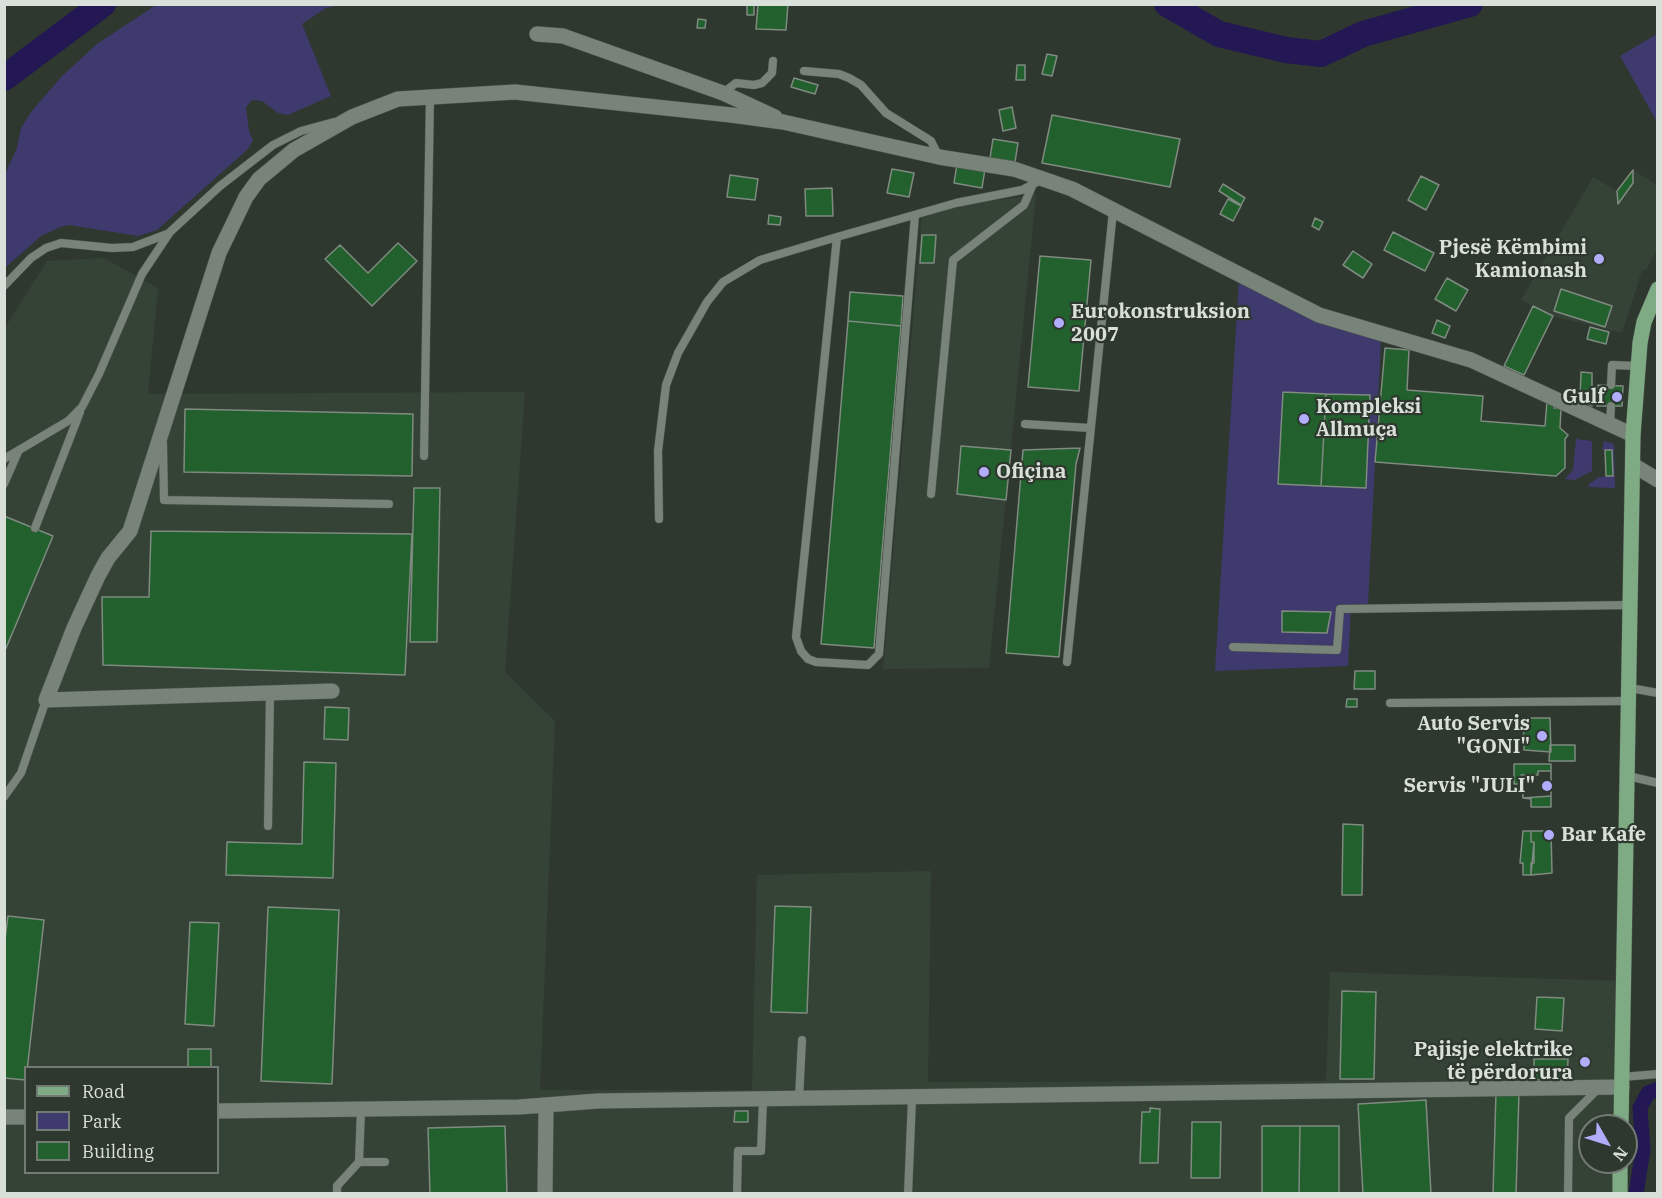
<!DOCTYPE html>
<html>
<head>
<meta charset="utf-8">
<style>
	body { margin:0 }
	#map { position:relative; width:1662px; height:1198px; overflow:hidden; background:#2e382f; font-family:"IBM Plex Serif",serif }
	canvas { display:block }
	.frame { position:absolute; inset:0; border:6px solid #d9dfd9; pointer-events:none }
	.legend { position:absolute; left:24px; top:1066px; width:195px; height:108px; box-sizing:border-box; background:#2e382f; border:2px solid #727b73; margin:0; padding:8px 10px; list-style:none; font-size:18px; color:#d9dfd9 }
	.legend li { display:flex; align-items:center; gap:12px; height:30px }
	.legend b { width:30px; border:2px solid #727b73 }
	.north { position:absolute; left:1578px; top:1114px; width:60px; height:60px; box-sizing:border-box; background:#2e382f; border:2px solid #727b73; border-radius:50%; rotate:129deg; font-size:16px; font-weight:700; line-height:24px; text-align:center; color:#d9dfd9 }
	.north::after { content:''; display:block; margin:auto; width:21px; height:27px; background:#b1adfa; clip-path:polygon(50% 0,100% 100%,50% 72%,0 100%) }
</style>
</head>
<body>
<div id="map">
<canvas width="1662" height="1198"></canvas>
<div class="frame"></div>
<ul class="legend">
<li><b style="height:8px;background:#7fab84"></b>Road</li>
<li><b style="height:16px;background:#3f3a6e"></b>Park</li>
<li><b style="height:16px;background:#22612e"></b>Building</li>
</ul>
<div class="north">N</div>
</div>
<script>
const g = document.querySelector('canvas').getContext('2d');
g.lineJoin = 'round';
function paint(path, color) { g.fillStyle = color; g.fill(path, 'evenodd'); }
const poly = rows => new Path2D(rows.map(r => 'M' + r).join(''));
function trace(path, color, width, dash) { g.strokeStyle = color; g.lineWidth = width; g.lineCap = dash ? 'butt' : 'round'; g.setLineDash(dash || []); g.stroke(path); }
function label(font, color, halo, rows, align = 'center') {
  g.font = font + ' "IBM Plex Serif",serif'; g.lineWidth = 4.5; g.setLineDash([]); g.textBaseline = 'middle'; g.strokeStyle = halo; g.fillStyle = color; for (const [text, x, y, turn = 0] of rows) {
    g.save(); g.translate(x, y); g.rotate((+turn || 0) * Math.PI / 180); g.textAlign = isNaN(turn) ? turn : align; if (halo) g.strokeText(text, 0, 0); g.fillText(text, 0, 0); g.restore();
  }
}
const built = poly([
	[1633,170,1657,185,1657,250,1646,270,1642,270,1622,333,1553,316,1521,300,1593,177,1617,191],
	[1036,195,989,668,883,669,922,214,975,203],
	[104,258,158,288,148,394,525,392,505,672,555,721,540,1090,752,1090,757,875,931,871,928,1082,1326,1081,1330,972,1624,981,1621,1126,1590,1126,1590,1162,1620,1162,1619,1193,5,1193,4,329,47,261],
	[26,1068,218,1068,218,1172,26,1172]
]);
const green = poly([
	[156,5,340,5,326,8,302,24,331,96,288,115,278,113,262,101,252,100,246,107,249,131,253,140,248,149,157,230,138,236,69,225,60,227,41,236,5,268,5,174,17,148,21,128,31,112,62,76,97,44],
	[1657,34,1657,122,1620,56],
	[1239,279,1381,340,1368,604,1351,604,1348,666,1215,671],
	[1576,439,1592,441,1592,471,1575,480,1565,479,1573,470],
	[1604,441,1614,444,1615,488,1589,487,1589,484,1599,477,1613,476,1612,450,1602,450]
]);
const canal = poly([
	[1636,1194,1643,1150,1640,1108,1648,1093,1658,1089]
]);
const river = poly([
	[1167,4,1219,34,1286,50,1321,54,1363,34,1470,4],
	[4,78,103,4]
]);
const building = poly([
	[747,4,754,4,754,15,747,15,747,4],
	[758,4,788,4,786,30,756,29,758,4],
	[698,19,706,20,705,28,697,28,698,19],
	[1047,54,1057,56,1052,76,1042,74,1047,54],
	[1017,65,1025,65,1025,80,1016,80,1017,65],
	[794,78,818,85,815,94,791,87,794,78],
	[1012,107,1016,128,1003,131,999,110,1012,107],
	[1052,115,1180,139,1170,187,1042,163,1052,115],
	[993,139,1018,143,1015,162,990,158,993,139],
	[957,164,985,169,982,188,954,183,957,164],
	[892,169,914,173,909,197,887,193,892,169],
	[1633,170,1633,183,1618,204,1617,191,1633,170],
	[730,175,758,179,755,200,727,197,730,175],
	[1421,176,1439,185,1426,210,1408,200,1421,176],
	[1223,184,1245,198,1241,205,1219,191,1223,184],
	[832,188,833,216,806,216,805,189,832,188],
	[1228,199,1241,206,1233,221,1220,214,1228,199],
	[769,215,781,217,780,225,768,224,769,215],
	[1315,218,1323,222,1319,230,1312,226,1315,218],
	[1393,232,1434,253,1425,271,1384,250,1393,232],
	[922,235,936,235,934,263,920,263,922,235],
	[398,243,417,261,372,306,325,259,340,245,368,273,398,243],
	[1353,251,1372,264,1363,278,1343,265,1353,251],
	[1040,256,1091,260,1079,391,1028,387,1040,256],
	[1447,278,1468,290,1456,311,1435,299,1447,278],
	[1561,289,1612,306,1605,327,1554,311,1561,289],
	[850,292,903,296,901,326,848,321,850,292],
	[1533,306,1553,316,1524,375,1504,366,1533,306],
	[1437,320,1450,326,1445,338,1432,333,1437,320],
	[848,321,901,326,874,648,821,644,848,321],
	[1590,327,1609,332,1606,344,1587,339,1590,327],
	[1385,348,1409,350,1407,390,1483,396,1481,421,1545,426,1547,401,1555,405,1554,408,1561,408,1560,428,1568,435,1565,439,1565,468,1556,476,1375,462,1385,348],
	[1581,372,1592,373,1592,406,1580,400,1581,372],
	[1598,385,1623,386,1622,406,1597,406,1598,385],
	[1283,392,1326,394,1321,486,1278,484,1283,392],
	[1326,394,1370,395,1366,488,1321,486,1326,394],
	[185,409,413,414,412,476,184,472,185,409],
	[961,446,1011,450,1006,500,957,494,961,446],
	[1080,448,1076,464,1059,657,1006,653,1023,450,1080,448],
	[1605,450,1612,450,1613,476,1606,476,1605,450],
	[414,488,440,488,437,642,410,642,414,488],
	[4,516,53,536,4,653,4,516],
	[151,531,412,534,405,675,103,665,102,597,149,597,151,531],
	[1282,611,1331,612,1327,633,1282,632,1282,611],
	[1355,671,1375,671,1375,689,1354,689,1355,671],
	[1347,699,1357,699,1357,707,1346,707,1347,699],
	[325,707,349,708,348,740,324,739,325,707],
	[1523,718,1550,718,1551,752,1524,750,1523,718],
	[1550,745,1575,745,1575,761,1549,761,1550,745],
	[304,762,336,763,333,878,226,875,227,842,302,844,304,762],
	[1514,764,1551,764,1551,807,1531,807,1531,799,1523,798,1523,784,1514,784,1514,764],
	[1538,771,1551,771,1551,796,1523,798,1521,775,1538,775,1538,771],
	[1343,824,1363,825,1362,895,1342,895,1343,824],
	[1523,831,1531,831,1531,842,1534,842,1531,875,1523,875,1523,863,1520,863,1523,831],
	[1531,831,1551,831,1552,873,1531,875,1531,863,1534,863,1534,842,1531,842,1531,831],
	[775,906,811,907,807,1013,771,1012,775,906],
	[268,907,339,910,332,1084,261,1081,268,907],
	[8,916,44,920,26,1080,4,1078,4,947,8,916],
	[190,922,219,923,214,1026,185,1024,190,922],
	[1342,991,1376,992,1374,1079,1340,1079,1342,991],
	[1537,997,1564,998,1562,1031,1535,1029,1537,997],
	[188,1049,211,1049,211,1068,188,1068,188,1049],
	[1534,1059,1568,1059,1567,1080,1534,1080,1534,1059],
	[1496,1093,1519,1093,1516,1194,1493,1194,1496,1093],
	[1426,1100,1431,1194,1363,1194,1358,1104,1426,1100],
	[1150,1108,1160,1109,1158,1163,1140,1163,1142,1112,1150,1112,1150,1108],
	[735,1111,748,1111,748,1122,734,1122,735,1111],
	[1192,1122,1221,1122,1220,1178,1191,1178,1192,1122],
	[505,1126,507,1194,430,1194,428,1128,505,1126],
	[1262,1126,1300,1126,1299,1194,1262,1194,1262,1126],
	[1300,1126,1339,1126,1339,1194,1299,1194,1300,1126]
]);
const lane = poly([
	[804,71,839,74,849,78,861,85,886,113,931,141,939,157],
	[723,93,736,83,754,85,762,83,772,73,773,61],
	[915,215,879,654,868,665,816,662,808,659,801,651,796,637,837,237,956,203,1022,190,1041,180],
	[4,286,31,258,46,248,61,243,112,248,133,247,167,234],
	[1611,385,1612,365,1636,366],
	[1025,424,1090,428],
	[1610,424,1611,406],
	[163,443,164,500,389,504],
	[424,456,430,96],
	[4,459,68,421,82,407,99,374,142,274,170,232,220,186,273,145,301,131,334,122],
	[4,484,19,450],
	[931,494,953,260,1024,205,1033,184],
	[659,519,658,451,666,385,678,353,707,302,723,282,760,260,837,237],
	[35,528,80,412],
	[1233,647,1337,650,1340,609,1632,605],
	[1067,662,1113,211],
	[1630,688,1658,693],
	[1390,703,1629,701],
	[1628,776,1658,783],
	[4,797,21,773,46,700],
	[268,826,270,693],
	[1622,1077,1658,1074],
	[799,1099,802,1040],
	[361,1109,359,1162,385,1162],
	[337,1194,337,1186,359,1162],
	[737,1194,738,1151,761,1151,763,1100],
	[908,1194,912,1099],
	[1568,1194,1569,1118,1597,1090]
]);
const street = poly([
	[537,34,563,36,723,93,775,117],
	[1633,465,1658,480],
	[332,691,46,700,74,628,98,576,108,558,130,531,219,253,246,197,259,179,294,150,352,117,398,99,515,92,731,115,783,122,939,157,1014,169,1072,189,1319,315,1471,360,1633,435],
	[218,1111,519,1107,598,1101,1622,1087],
	[4,1117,26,1117],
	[545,1194,546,1105]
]);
const primary = poly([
	[1621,1126,1633,435,1640,343,1644,322,1658,289],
	[1620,1194,1620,1162]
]);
const markers = [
	[1599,259,6,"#b1adfa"],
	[1059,323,6,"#b1adfa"],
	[1617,397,6,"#b1adfa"],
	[1304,419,6,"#b1adfa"],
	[984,472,6,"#b1adfa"],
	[1542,736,6,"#b1adfa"],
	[1547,786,6,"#b1adfa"],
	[1549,835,6,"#b1adfa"],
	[1585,1062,6,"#b1adfa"]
];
const poiNames = [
	["Pjesë Këmbimi",1587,248],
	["Kamionash",1587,271],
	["Eurokonstruksion",1071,312,"left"],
	["2007",1071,335,"left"],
	["Gulf",1605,397],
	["Kompleksi",1316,407,"left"],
	["Allmuça",1316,430,"left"],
	["Ofiçina",996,472,"left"],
	["Auto Servis",1530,724],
	["\"GONI\"",1530,747],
	["Servis \"JULI\"",1535,786],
	["Bar Kafe",1561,835,"left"],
	["Pajisje elektrike",1573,1050],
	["të përdorura",1573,1073]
];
paint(built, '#354336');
paint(green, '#3f3a6e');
trace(canal, '#231853', 15);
trace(river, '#231853', 26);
paint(building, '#22612e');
trace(building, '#7f8a80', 1.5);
trace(lane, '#4d554d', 9);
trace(street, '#4d554d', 16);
trace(primary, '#4d554d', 16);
trace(lane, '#788379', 8);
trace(street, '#788379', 15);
trace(primary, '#7fab84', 15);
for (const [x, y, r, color] of markers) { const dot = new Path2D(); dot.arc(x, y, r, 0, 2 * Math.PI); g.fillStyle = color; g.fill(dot); trace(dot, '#2e382f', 2); }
label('bold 20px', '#d9dfd9', '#2e382f', poiNames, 'right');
</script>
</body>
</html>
